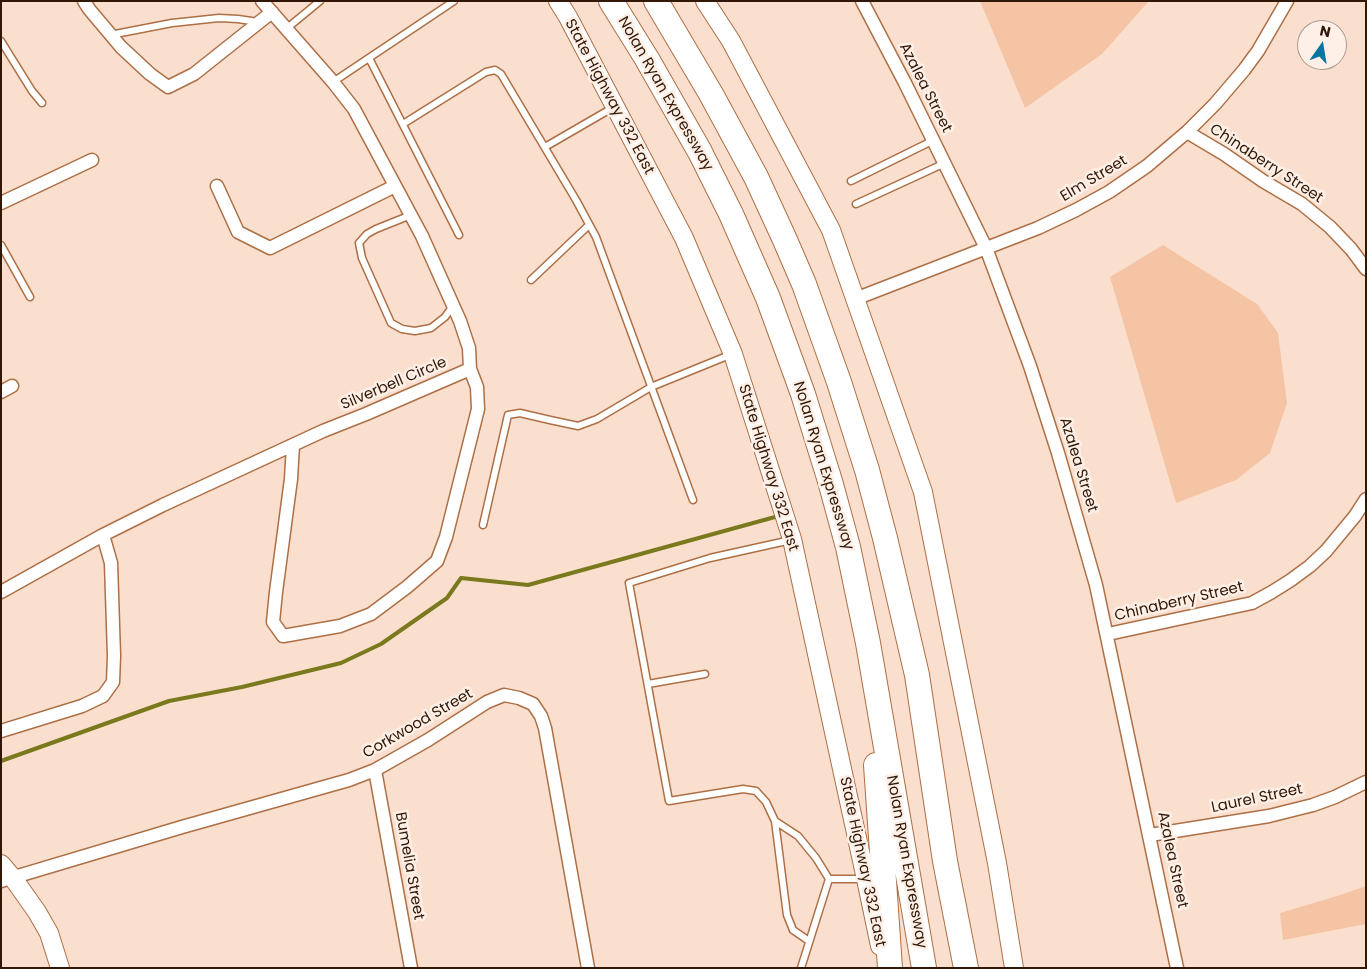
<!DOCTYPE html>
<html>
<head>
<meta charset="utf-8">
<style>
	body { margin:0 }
	#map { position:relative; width:1367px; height:969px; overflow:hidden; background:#fbdfce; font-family:Poppins,sans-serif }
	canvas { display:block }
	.frame { position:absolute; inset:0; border:2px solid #301706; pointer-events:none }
	.north { position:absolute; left:1297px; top:20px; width:50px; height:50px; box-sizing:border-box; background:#feefe7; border:1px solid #ac998d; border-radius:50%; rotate:13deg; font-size:14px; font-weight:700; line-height:20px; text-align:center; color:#301706 }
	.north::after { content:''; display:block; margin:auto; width:18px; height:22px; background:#0975a0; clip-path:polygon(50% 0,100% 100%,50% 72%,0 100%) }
</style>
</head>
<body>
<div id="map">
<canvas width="1367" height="969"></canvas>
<div class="frame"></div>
<div class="north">N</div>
</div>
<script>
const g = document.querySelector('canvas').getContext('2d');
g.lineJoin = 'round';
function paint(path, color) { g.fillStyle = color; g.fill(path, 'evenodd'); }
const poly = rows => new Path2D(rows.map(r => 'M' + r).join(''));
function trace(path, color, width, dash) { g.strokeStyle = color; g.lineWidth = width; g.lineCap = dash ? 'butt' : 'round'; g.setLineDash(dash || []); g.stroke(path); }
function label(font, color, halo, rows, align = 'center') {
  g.font = font + ' Poppins,sans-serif'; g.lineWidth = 5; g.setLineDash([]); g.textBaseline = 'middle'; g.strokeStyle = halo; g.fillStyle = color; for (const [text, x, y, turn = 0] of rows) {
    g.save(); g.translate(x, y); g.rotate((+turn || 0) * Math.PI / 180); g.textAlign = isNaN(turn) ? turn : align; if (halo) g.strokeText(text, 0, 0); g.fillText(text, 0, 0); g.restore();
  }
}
const green = poly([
	[980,1,1149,1,1102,54,1025,108],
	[1163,245,1257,304,1278,333,1287,403,1270,453,1236,480,1176,503,1110,277],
	[1366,886,1366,924,1283,940,1280,913,1337,896]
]);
const stream = poly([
	[1,761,169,701,242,687,341,663,381,644,447,598,461,578,528,585,775,517]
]);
const lane = poly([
	[286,29,320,1],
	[110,35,172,23,219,18,238,19,258,22],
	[1,41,32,91,42,103],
	[369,58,459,235],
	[333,82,454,1],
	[403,124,486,72,495,70,501,74,576,200,596,237,693,500],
	[545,147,614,107],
	[851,181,934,140],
	[856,204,945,163],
	[411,215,376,229,367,234,359,243,362,258,391,323,402,329,415,331,431,328,445,317,453,306],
	[1,245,30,297],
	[531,280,589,225],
	[483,525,508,415,520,413,550,420,578,426,597,419,651,387,732,354],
	[791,540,710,558,629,583,669,801,743,789,756,791,766,802,775,821,787,915,793,930,809,941],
	[648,684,705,674],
	[775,821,798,836,816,858,829,879,801,968],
	[829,879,865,879]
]);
const street = poly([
	[84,1,89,9,121,47,150,74,168,87,194,74,272,12],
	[262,1,333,82,354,109,422,236,460,321,469,348,470,369,477,387,478,409,446,537,437,561,407,587,371,614,340,626,283,636,273,622,276,592,291,479,293,445],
	[862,1,905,83,986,248,1030,366,1058,453,1096,585,1177,968],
	[1187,132,1224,154,1263,181,1302,204,1330,227,1351,249,1366,269],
	[217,186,238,232,270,248,395,186],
	[1,203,92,160],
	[855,299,1038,228,1076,210,1109,192,1147,166,1187,132,1215,104,1244,70,1258,51,1287,1],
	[1,392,12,386],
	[1,592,103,535,163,505,323,431,366,414,470,369],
	[1108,634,1252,603,1272,592,1291,580,1310,566,1326,551,1355,516,1366,499],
	[1,731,82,706,103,696,113,682,114,656,111,563,103,535],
	[375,770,411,968],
	[1150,835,1269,816,1313,805,1335,797,1366,782],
	[1,881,182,827,349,780,375,770,428,740,487,702,504,695,519,698,533,704,541,716,545,728,588,968]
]);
const secondary = poly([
	[558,1,568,17,684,238,733,354,792,539,866,879,880,946],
	[705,1,731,41,831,230,923,492,997,863,1014,968],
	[1,864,13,878,37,912,49,933,60,968]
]);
const highway = poly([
	[611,1,647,59,700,152,731,214,768,298,803,394,830,481,848,547,868,643,924,968],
	[656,1,711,94,756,177,785,240,804,284,839,382,867,470,885,538,917,675,945,861,966,968],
	[876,765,890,968]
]);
const streetNames = [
	["Azalea Street",925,88,63],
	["Nolan Ryan Expressway",665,94,60],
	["State Highway 332 East",609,97,62],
	["Chinaberry Street",1266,164,33],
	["Elm Street",1094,179,-31],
	["Silverbell Circle",394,384,-23],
	["Azalea Street",1078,465,73],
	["Nolan Ryan Expressway",823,466,73],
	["State Highway 332 East",768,468,73],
	["Chinaberry Street",1179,602,-13],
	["Corkwood Street",418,724,-30],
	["Laurel Street",1257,799,-12],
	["Azalea Street",1172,860,78],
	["State Highway 332 East",862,862,78],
	["Nolan Ryan Expressway",906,862,80],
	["Bumelia Street",409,866,80]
];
paint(green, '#f4c4a5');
trace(stream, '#7a791d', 4);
trace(lane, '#ad6f45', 9);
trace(street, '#ad6f45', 15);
trace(secondary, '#ad6f45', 20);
trace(highway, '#ad6f45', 26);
trace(lane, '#fff', 6);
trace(street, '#fff', 12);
trace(secondary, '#fff', 18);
trace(highway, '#fff', 24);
label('15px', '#301706', '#feefe7', streetNames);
</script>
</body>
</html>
